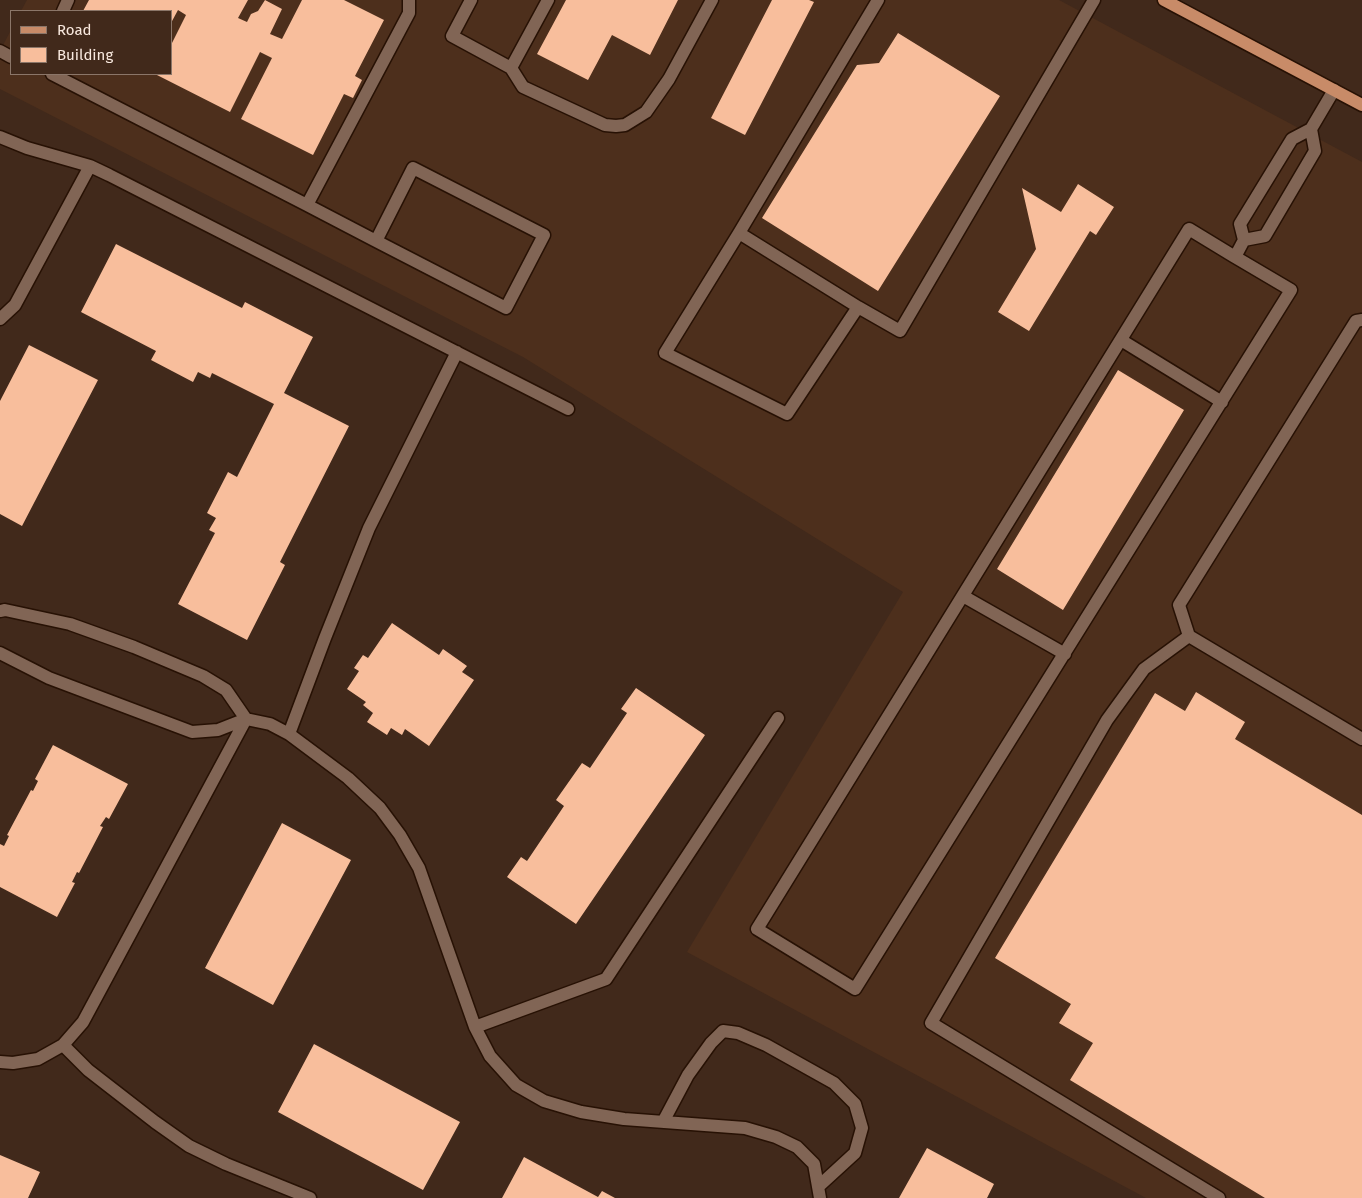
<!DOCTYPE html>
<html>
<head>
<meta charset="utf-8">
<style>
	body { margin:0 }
	#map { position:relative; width:1362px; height:1198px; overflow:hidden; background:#41291b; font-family:"Fira Sans",sans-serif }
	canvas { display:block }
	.legend { position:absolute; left:10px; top:10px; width:162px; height:65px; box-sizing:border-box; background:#41291b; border:1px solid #8b7669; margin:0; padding:6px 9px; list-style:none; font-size:15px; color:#f9e9df }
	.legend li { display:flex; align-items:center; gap:10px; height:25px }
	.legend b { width:25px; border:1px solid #8b7669 }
</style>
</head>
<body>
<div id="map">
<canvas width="1362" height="1198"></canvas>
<ul class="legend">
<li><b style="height:6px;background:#c88b68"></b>Road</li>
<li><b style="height:14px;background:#f8be9c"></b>Building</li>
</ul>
</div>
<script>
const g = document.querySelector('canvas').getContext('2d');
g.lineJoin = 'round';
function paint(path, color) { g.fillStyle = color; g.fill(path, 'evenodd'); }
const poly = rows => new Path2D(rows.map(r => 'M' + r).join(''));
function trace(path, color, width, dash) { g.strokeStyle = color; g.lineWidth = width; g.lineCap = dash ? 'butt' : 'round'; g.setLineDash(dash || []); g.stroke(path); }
const built = poly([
	[27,0,1059,0,1362,162,1362,1198,1146,1198,687,952,903,592,523,357,0,89,0,51,11,30,11,74,171,74,171,11,21,11]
]);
const building = poly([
	[89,0,248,0,238,18,247,22,251,14,258,11,265,0,282,9,270,34,282,39,302,0,344,0,384,20,355,76,362,80,353,98,344,94,313,155,241,119,272,58,260,52,230,112,155,74,171,74,171,45,186,15,178,10,171,23,171,11,83,11],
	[566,0,678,0,650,55,612,35,588,80,537,54],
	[772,0,809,0,814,2,745,135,711,118],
	[898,33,1000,96,878,291,762,218,857,65,879,63],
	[1078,184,1114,207,1096,235,1090,231,1029,331,998,312,1036,249,1022,188,1061,212],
	[116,244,242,308,245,302,313,337,284,393,349,426,280,562,285,565,247,640,178,604,215,533,209,530,216,518,207,513,228,472,237,477,274,404,212,373,210,378,198,372,193,382,151,360,156,351,81,312],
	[29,345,98,380,22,526,0,514,0,401],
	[1118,370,1184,410,1063,610,997,569],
	[392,623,439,655,443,649,467,666,462,672,474,680,429,746,405,729,402,735,391,728,387,735,367,722,373,713,363,705,366,702,347,689,359,671,354,668,363,655,368,658],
	[636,688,705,735,576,924,507,877,521,857,527,861,564,806,556,800,582,763,590,768,627,713,621,709],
	[1196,692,1245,722,1235,739,1362,815,1362,1198,1265,1198,1070,1080,1093,1043,1059,1023,1071,1004,995,958,1155,693,1185,711],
	[53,745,128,784,109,819,106,817,100,826,103,827,79,873,77,872,72,882,75,883,57,917,0,887,0,844,4,846,9,836,7,835,31,790,33,791,38,781,35,779],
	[282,823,351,860,273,1005,205,968],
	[314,1044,460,1122,423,1190,278,1112],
	[927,1148,994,1184,987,1198,899,1198],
	[0,1155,40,1172,28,1198,0,1198],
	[524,1157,598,1197,602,1191,615,1198,502,1198]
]);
const minor = poly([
	[471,0,452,36,511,68,523,87,605,125,616,126,625,125,646,112,669,79,712,0],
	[878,0,739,233,665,353,787,414,858,307,900,331,1094,0],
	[63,11,68,0],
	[0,51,11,57],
	[511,68,548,0],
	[52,74,307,205,409,13,409,0],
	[0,137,27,148,90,166,109,175,568,409],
	[307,205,376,241,506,308,544,235,413,168,376,241],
	[739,233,858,307],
	[1244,240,1265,236,1315,151,1311,129],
	[1235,257,1291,290,855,989,757,929,1189,229,1235,257,1244,240,1240,224,1292,139,1311,129,1334,90],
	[0,319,15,305,90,166],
	[1362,320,1356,321,1179,605,1189,636,1362,739],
	[1121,340,1222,402],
	[963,596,1065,654],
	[0,611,5,610,70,624,134,647,203,676,226,690,246,719],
	[1189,636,1144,669,1107,720,931,1023,1219,1198],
	[0,653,49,678,192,732,218,730,246,719,270,724,289,734,348,778,380,808,400,835,419,868,475,1027,490,1056,516,1085,544,1101,581,1112,624,1119,745,1128,776,1137,797,1147,814,1164,820,1198],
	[289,734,325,638,369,528,457,352],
	[475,1027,606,979,778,718],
	[63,1045,88,1070,155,1122,189,1146,226,1164,310,1198],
	[0,1062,13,1063,38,1059,63,1045,83,1022,246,719],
	[663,1122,688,1075,711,1043,723,1031,738,1033,766,1045,834,1083,855,1104,862,1128,855,1153,819,1186]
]);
const major = poly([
	[1164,0,1362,105]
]);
paint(built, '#4d2f1c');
paint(building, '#f8be9c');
trace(minor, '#271104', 15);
trace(major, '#271104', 15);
trace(minor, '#816555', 12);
trace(major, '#c88b68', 12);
</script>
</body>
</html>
